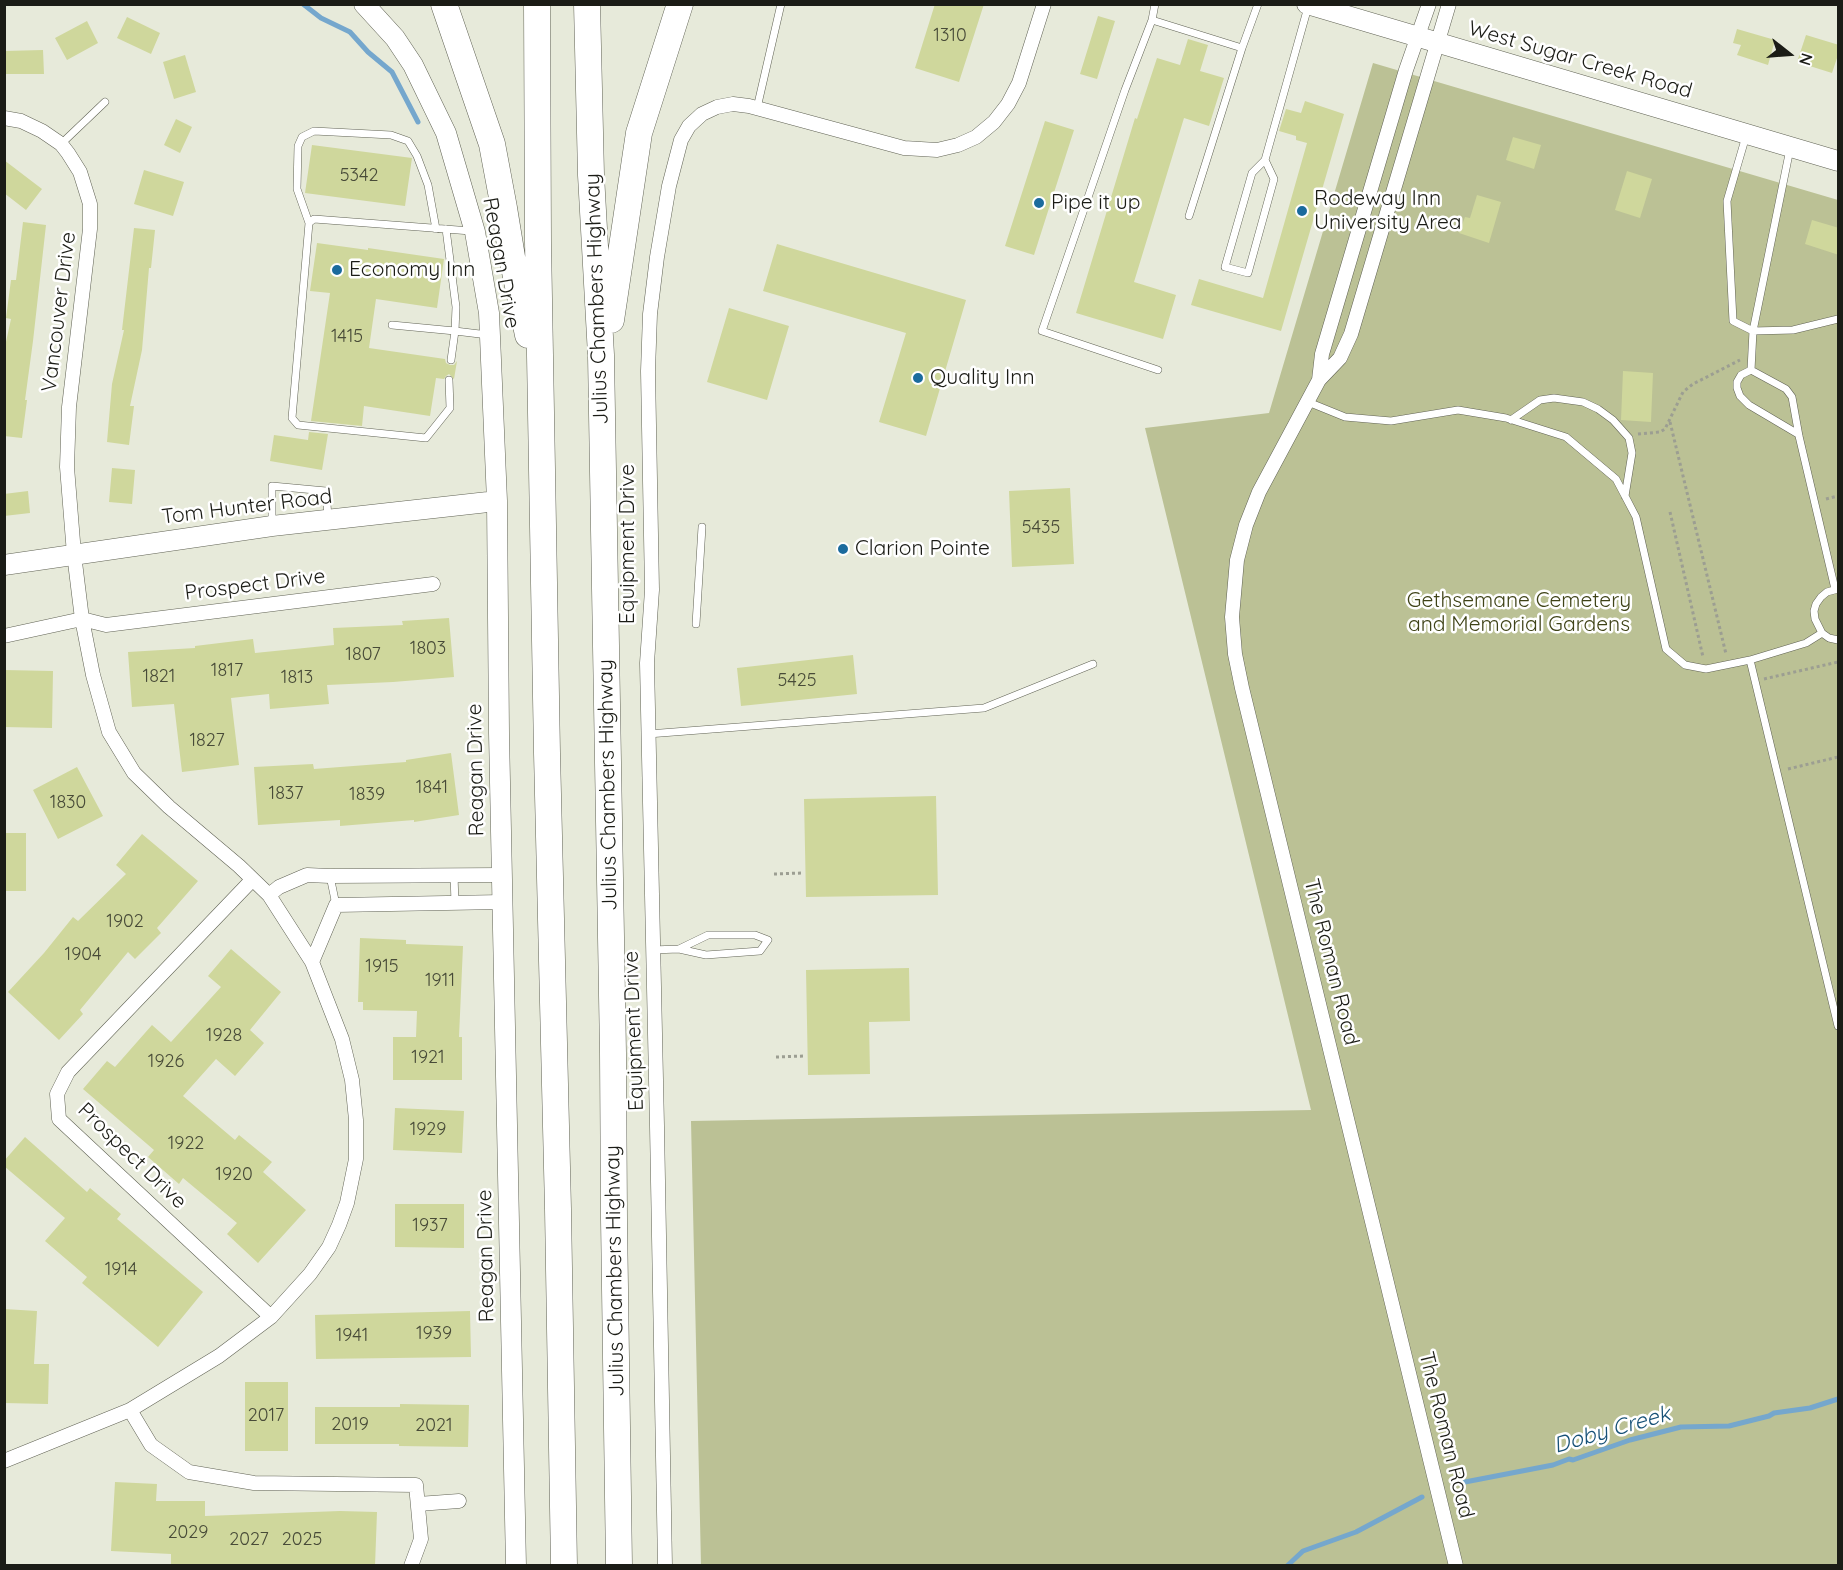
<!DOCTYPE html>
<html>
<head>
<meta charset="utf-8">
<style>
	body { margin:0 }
	#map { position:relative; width:1843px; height:1570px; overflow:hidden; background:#e7eada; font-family:Quicksand,sans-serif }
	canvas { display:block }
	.frame { position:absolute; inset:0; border:6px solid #1b1c16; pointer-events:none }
	.north { position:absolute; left:1759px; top:24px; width:60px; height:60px; -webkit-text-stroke:4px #fff; paint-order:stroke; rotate:107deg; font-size:16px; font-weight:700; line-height:24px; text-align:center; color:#1b1c16 }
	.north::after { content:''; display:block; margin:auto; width:21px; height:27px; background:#1b1c16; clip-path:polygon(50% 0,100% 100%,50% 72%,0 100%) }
</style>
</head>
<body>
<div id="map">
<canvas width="1843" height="1570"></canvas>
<div class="frame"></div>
<div class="north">N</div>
</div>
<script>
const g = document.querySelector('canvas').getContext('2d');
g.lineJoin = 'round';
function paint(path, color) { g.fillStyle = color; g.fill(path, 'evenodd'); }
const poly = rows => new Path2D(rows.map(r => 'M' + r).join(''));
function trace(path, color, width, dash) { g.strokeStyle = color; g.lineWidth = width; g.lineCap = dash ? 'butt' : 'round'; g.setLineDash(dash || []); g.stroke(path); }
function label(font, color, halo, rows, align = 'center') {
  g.font = font + ' Quicksand,sans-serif'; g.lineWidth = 5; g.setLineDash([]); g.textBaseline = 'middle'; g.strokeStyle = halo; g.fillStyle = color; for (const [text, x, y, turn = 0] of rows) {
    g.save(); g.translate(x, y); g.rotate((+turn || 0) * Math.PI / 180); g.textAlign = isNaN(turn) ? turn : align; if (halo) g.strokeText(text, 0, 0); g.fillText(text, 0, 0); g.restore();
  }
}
const green = poly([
	[1373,63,1838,200,1838,1565,701,1565,691,1121,1311,1110,1145,428,1269,413]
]);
const stream = poly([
	[303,4,321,18,350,32,368,52,392,72,418,122],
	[1465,1482,1553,1465,1569,1459,1573,1460,1630,1440,1681,1427,1729,1426,1769,1416,1774,1413,1810,1408,1838,1399],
	[1287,1566,1303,1551,1356,1532,1422,1497]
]);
const building = poly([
	[935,4,984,4,959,82,915,68],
	[1098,16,1115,21,1097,79,1080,74],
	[127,17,160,33,151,54,117,38],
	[87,21,98,43,67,60,55,38],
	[1737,29,1775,40,1768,65,1737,55,1741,45,1733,43],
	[1806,35,1839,45,1839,52,1832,73,1797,62],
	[1188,39,1208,45,1200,71,1224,78,1209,126,1184,118,1134,282,1176,295,1163,339,1076,313,1135,118,1137,119,1157,58,1180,65],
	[43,50,44,74,4,74,4,51],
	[185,55,196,92,174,99,163,62],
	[1305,101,1344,114,1281,331,1191,305,1199,279,1263,298,1307,143,1296,140,1296,136,1279,131,1286,109,1301,113],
	[176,119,192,127,180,153,164,145],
	[1045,121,1074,130,1034,255,1005,246],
	[1513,137,1541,145,1534,169,1506,160],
	[312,145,412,158,405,206,305,193],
	[4,160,42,189,26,210,4,193],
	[144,170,184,182,173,216,134,204],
	[1627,171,1652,179,1640,218,1615,210],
	[1477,195,1501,202,1489,243,1459,233,1465,217,1470,218],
	[1812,220,1839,228,1839,255,1805,244],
	[23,222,46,225,33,341,25,400,27,400,22,438,4,436,4,351,11,319,6,318,11,280,16,280],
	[134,228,155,230,151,268,149,268,142,350,130,406,134,406,129,445,107,442,112,384,124,330,122,330],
	[317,243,368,250,368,248,444,259,437,308,376,299,369,348,445,359,446,363,450,365,454,365,457,361,454,379,449,374,446,376,444,379,436,378,430,416,364,406,362,426,311,421,330,293,310,291],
	[777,244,966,300,926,436,879,422,906,333,763,291],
	[729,308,789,326,767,400,707,382],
	[1623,371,1653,373,1651,422,1621,420],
	[309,432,328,434,322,470,270,461,274,435,308,440],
	[112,468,135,470,132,504,109,502],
	[1070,488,1074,564,1012,567,1009,491],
	[28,491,30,513,4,516,4,494],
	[449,618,454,677,393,682,327,685,329,704,270,709,269,694,231,698,239,765,182,772,174,704,132,707,128,652,195,648,195,646,253,639,255,653,334,645,333,628,403,625,402,621],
	[853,655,857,694,741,706,737,668],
	[4,670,53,671,52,728,4,727],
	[451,753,459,815,414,822,414,820,340,826,340,820,258,825,254,767,313,764,314,769,406,762,406,760],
	[77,767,103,816,58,839,33,790],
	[936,796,938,895,806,897,804,799],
	[4,833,26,833,26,891,4,891],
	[142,834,198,881,157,928,161,933,135,959,128,952,80,1010,83,1014,59,1040,8,992,44,953,73,917,78,921,126,874,116,865],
	[360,938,406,940,406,944,463,946,459,1037,462,1037,462,1080,393,1080,393,1037,416,1037,417,1011,363,1010,363,1002,358,1002],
	[231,949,281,992,250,1030,264,1043,235,1076,216,1059,183,1096,235,1140,239,1135,272,1162,263,1172,306,1210,258,1263,227,1234,237,1223,183,1178,179,1184,148,1157,154,1150,83,1089,107,1061,115,1067,152,1025,171,1042,221,987,208,976],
	[909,968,910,1021,869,1022,870,1074,808,1075,806,970],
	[395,1108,464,1111,462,1153,393,1150],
	[25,1137,87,1192,90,1188,121,1214,117,1219,203,1292,158,1347,82,1283,87,1277,45,1241,65,1218,4,1166,4,1161],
	[395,1204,464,1204,464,1248,395,1247],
	[4,1309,37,1311,34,1364,49,1364,48,1404,4,1403],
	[470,1311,471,1357,316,1359,315,1315],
	[245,1382,288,1382,288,1451,245,1451],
	[400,1404,469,1405,468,1447,399,1446,399,1444,315,1444,315,1407,400,1407],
	[115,1482,157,1484,156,1501,205,1501,205,1516,340,1511,377,1512,375,1566,171,1566,171,1554,111,1551]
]);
const path = poly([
	[1670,422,1726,654],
	[1638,434,1660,432,1665,429,1683,392,1693,384,1740,360],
	[1826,499,1838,496],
	[1670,512,1703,657],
	[1764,679,1838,662],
	[1788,769,1838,757],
	[774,874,802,873],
	[776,1057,804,1056]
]);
const lane = poly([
	[1155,4,1152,20,1242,48,1258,4],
	[1152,20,1125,90,1042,331,1158,370],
	[757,108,781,4],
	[1746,136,1727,201,1733,321,1753,331,1793,330,1838,319],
	[61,144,105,102],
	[1790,149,1753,331,1751,370,1786,389,1792,397,1799,436,1835,589],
	[1265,160,1274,179,1248,273,1225,267,1252,173,1265,160,1308,7],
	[1189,216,1242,48],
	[309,223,297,189,298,146,302,137,314,131,391,135,408,141,417,156,428,185,436,229],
	[392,325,455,331,456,307,446,229],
	[451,360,455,331,488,335],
	[1751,370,1741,375,1737,382,1737,388,1740,396,1749,405,1798,434],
	[449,380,450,408,426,438,298,425,292,418,309,223,314,219,471,231],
	[1308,402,1345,417,1391,421,1458,410,1506,418,1566,437,1616,479,1625,496,1636,517,1666,649,1685,665,1706,669,1750,660,1806,643,1822,633],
	[1511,420,1540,400,1554,398,1583,402,1598,409,1613,420,1629,438,1632,453,1625,496],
	[272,524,272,486,326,491,328,517],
	[1838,589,1827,592,1821,597,1816,604,1814,611,1815,619,1822,633,1829,638,1838,640],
	[696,624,702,527],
	[1750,660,1838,1026],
	[648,734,984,708,1093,664],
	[454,875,455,903],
	[330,876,336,905],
	[652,950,679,949,706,955,760,951,768,940,755,935,708,935,679,949]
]);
const street = poly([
	[1449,4,1351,334,1340,358,1319,380,1259,492,1246,525,1237,560,1232,617,1235,654,1242,688,1456,1566],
	[4,118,21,121,42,131,61,144,68,153,80,172,90,204,90,229,69,407,67,467,74,554,82,619,93,675,109,732,134,773,169,807,239,866,269,895,312,962,342,1039,352,1080,356,1120,356,1159,347,1203,339,1225,329,1247,310,1274,271,1317,219,1356,130,1410,4,1461],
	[1319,380,1322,354,1406,70,1429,4],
	[4,636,82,619,106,625,433,584],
	[252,880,68,1072,57,1094,59,1119,271,1317],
	[269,895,279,887,307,875,330,876,502,875],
	[312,962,336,905,502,902],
	[130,1410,151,1445,189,1472,254,1483,416,1485,421,1539,411,1566],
	[418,1504,459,1501],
	[665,1566,657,1126,647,663,652,590,648,371,650,314,657,257,669,186,681,140,689,126,702,114,717,107,733,104,749,106,904,148,937,150,958,145,976,137,994,122,1008,104,1019,83,1044,4]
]);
const secondary = poly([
	[364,4,395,38,413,65,446,133,475,232,489,313,497,501,499,733,516,1566],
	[1307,4,1838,161],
	[4,565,272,526,497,501]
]);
const highway = poly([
	[444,4,492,144,504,208,512,257,528,335],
	[537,4,538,242,547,753,558,1209,564,1566],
	[587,4,591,175,601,355,613,1053,614,1219,619,1566],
	[611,320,639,133,680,4]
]);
const markers = [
	[1039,203,6,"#1b6b9d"],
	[1302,211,6,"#1b6b9d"],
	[337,270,6,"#1b6b9d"],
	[918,378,6,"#1b6b9d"],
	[843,549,6,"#1b6b9d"]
];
const numberNames = [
	["1310",950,36],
	["5342",359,176],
	["1415",347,337],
	["5435",1041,528],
	["1803",428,649],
	["1807",363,655],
	["1817",227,671],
	["1821",159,677],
	["1813",297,678],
	["5425",797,681],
	["1827",207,741],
	["1841",432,788],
	["1837",286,794],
	["1839",367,795],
	["1830",68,803],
	["1902",125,922],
	["1904",83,955],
	["1915",382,967],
	["1911",440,981],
	["1928",224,1036],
	["1921",428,1058],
	["1926",166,1062],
	["1929",428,1130],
	["1922",186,1144],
	["1920",234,1175],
	["1937",430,1226],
	["1914",121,1270],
	["1939",434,1334],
	["1941",352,1336],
	["2017",266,1416],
	["2019",350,1425],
	["2021",434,1426],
	["2029",188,1533],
	["2027",249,1540],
	["2025",302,1540]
];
const streetNames = [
	["West Sugar Creek Road",1580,60,16],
	["Reagan Drive",501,263,80],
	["Julius Chambers Highway",597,299,-92],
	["Vancouver Drive",59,312,-83],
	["Tom Hunter Road",247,507,-7],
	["Equipment Drive",628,544,-90],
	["Prospect Drive",255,585,-7],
	["Reagan Drive",476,770,-91],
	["Julius Chambers Highway",608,785,-91],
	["The Roman Road",1331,962,76],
	["Equipment Drive",634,1031,-92],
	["Prospect Drive",132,1156,44],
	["Reagan Drive",486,1256,-91],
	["Julius Chambers Highway",615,1271,-91],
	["The Roman Road",1446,1435,76]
];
const poiNames = [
	["Rodeway Inn",1314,199],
	["University Area",1314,223],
	["Pipe it up",1051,203],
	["Economy Inn",349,270],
	["Quality Inn",930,378],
	["Clarion Pointe",855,549]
];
const parkNames = [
	["Gethsemane Cemetery",1519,601],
	["and Memorial Gardens",1519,625]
];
const waterNames = [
	["Doby Creek",1612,1430,-16]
];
paint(green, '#bbc195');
trace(stream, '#75a7cd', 5);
paint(building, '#cfd79c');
trace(lane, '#616355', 8);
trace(street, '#616355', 15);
trace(secondary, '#616355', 21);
trace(highway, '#616355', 27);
trace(path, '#9c9e92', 3, [3, 3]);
trace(lane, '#fff', 7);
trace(street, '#fff', 14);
trace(secondary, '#fff', 20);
trace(highway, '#fff', 26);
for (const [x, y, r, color] of markers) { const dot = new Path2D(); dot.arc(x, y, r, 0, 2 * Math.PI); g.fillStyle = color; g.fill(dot); trace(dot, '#fff', 2); }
label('18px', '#484b38', null, numberNames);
label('21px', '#1b1c16', '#fff', streetNames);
label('21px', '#1b1c16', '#fff', poiNames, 'left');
label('21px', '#3f4317', '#fff', parkNames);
label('italic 22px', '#175177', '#fff', waterNames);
</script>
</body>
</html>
